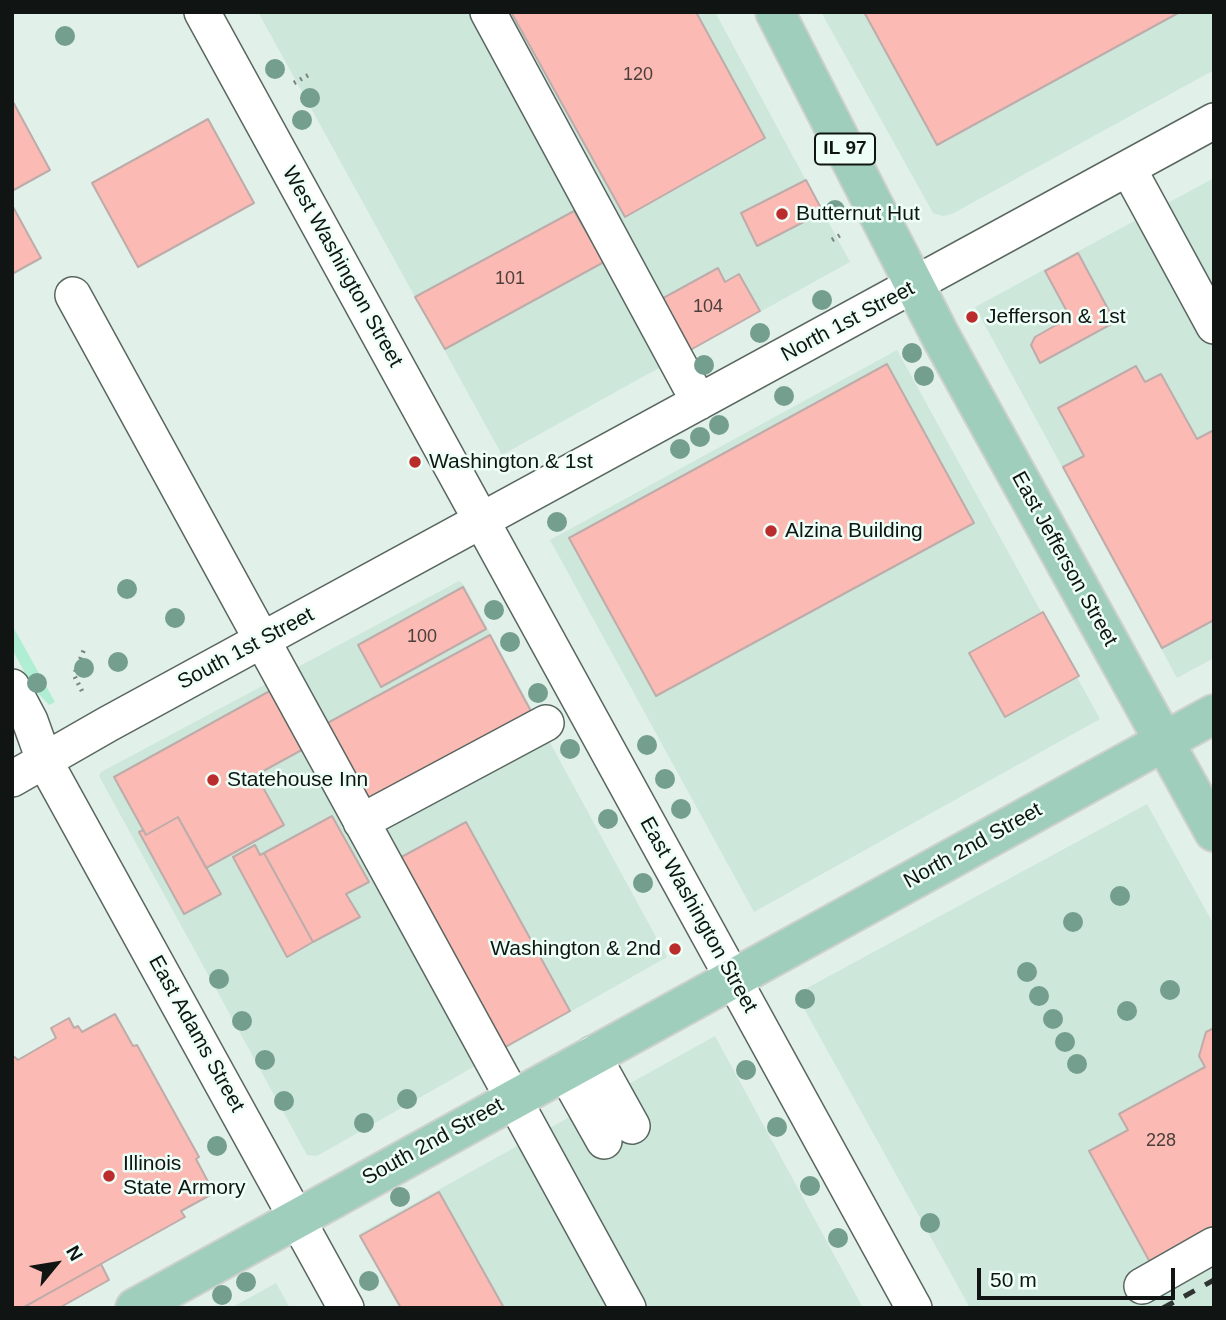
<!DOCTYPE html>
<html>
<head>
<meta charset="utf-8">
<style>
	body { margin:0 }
	#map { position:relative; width:1226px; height:1320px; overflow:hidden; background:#e1f1e9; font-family:Arial,sans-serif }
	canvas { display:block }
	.frame { position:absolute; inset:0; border:14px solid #101513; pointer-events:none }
	.north { position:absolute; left:21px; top:1229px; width:70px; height:70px; -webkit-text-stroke:5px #eefff7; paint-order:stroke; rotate:60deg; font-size:19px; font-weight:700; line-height:28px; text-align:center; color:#101513 }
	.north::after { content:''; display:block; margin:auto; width:24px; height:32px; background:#101513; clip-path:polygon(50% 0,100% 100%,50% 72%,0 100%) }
	.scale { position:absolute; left:977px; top:1268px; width:198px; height:32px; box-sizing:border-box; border:4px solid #101513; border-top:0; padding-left:9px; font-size:21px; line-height:24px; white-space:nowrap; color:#101513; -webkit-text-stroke:5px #eefff7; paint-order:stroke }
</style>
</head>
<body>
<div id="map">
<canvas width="1226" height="1320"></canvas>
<div class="frame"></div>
<div class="north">N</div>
<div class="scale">50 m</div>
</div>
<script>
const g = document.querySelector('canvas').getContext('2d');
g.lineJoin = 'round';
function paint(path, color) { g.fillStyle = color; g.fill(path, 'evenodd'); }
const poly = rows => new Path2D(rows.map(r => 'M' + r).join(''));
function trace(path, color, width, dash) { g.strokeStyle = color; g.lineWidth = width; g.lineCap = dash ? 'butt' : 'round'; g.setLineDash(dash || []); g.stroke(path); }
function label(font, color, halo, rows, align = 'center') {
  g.font = font + ' Arial,sans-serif'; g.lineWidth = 5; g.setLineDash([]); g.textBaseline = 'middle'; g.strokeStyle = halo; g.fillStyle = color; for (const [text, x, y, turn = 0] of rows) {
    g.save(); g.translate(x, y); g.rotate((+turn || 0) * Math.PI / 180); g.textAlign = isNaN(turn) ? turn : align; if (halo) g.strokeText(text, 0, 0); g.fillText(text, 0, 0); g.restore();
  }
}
const built = poly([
	[258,12,715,12,850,262,502,455],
	[821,12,1214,12,1214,70,952,214,943,216,933,213],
	[1214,178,1214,658,1177,678,975,307],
	[897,350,1100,719,754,912,550,540],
	[459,581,464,585,667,957,317,1156,307,1155,99,776,101,772],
	[1147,804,1214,925,1214,1308,970,1308,796,994],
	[715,1036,863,1308,399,1308,359,1234],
	[276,1283,290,1308,231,1308]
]);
const green = poly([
	[12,625,55,702,49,705,34,689,12,649]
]);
const building = poly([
	[511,12,696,12,765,138,625,217,511,12],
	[864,12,1180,12,937,145,864,12],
	[12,100,50,170,12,191,12,100],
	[208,119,254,203,138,267,92,183,208,119],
	[806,180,823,212,757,246,741,213,806,180],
	[12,205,41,258,12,274,12,205],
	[574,211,604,262,445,349,415,297,574,211],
	[1078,253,1115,322,1040,363,1031,345,1035,337,1070,317,1045,271,1078,253],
	[718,268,725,282,739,274,760,311,685,353,656,302,718,268],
	[887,364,974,523,656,696,569,538,887,364],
	[1136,366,1145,382,1161,374,1197,439,1214,430,1214,620,1162,648,1063,467,1084,456,1058,408,1136,366],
	[463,587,486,629,381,687,358,645,463,587],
	[1043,612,1079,676,1005,717,969,653,1043,612],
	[490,635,533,715,364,807,320,727,490,635],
	[277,687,309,746,256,775,284,825,206,868,178,817,146,835,114,777,277,687],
	[332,816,369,882,346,894,360,917,313,942,264,853,332,816],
	[178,817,221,894,184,914,139,832,143,830,146,835,178,817],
	[466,822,570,1011,498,1051,394,861,466,822],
	[255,845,260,855,264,853,313,942,287,957,233,857,255,845],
	[115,1014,133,1046,137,1045,199,1157,196,1159,214,1193,181,1211,185,1217,22,1308,12,1308,12,1055,18,1060,56,1038,51,1028,69,1018,74,1028,78,1026,82,1032,115,1014],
	[1214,1028,1214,1230,1151,1264,1089,1151,1128,1130,1119,1114,1205,1067,1199,1056,1206,1032,1214,1028],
	[439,1192,504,1308,401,1308,360,1236,439,1192],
	[101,1264,109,1280,59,1308,29,1308,28,1305,101,1264]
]);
const path = poly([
	[294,83,312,73],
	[832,240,842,234],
	[82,691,74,675,85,647]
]);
const minor = poly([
	[202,12,914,1308],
	[488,12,699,402],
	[1128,168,1214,326],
	[73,295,628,1308],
	[12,687,30,721,44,760,346,1308],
	[12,779,108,724,1214,121],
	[361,822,546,723],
	[592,1054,632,1126],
	[564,1070,604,1141],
	[1142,1286,1214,1245]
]);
const major = poly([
	[775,12,941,337,1214,832],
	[135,1308,1214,714]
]);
const rail = poly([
	[1163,1308,1214,1280]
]);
const trees = [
	[65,36],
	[275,69],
	[310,98],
	[302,120],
	[835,210],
	[822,300],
	[760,333],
	[912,353],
	[704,365],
	[924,376],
	[784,396],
	[719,425],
	[700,437],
	[680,449],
	[557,522],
	[127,589],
	[494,610],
	[175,618],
	[510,642],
	[118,662],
	[84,668],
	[37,683],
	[538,693],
	[647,745],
	[570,749],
	[665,779],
	[681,809],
	[608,819],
	[643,883],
	[1120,896],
	[1073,922],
	[1027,972],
	[219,979],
	[1170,990],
	[1039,996],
	[805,999],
	[1127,1011],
	[1053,1019],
	[242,1021],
	[1065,1042],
	[265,1060],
	[1077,1064],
	[746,1070],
	[407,1099],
	[284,1101],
	[364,1123],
	[777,1127],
	[217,1146],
	[810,1186],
	[400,1197],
	[930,1223],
	[838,1238],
	[369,1281],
	[246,1282],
	[222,1295]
];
const markers = [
	[782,214,7,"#bb2c2c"],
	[972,317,7,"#bb2c2c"],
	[415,462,7,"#bb2c2c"],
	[771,531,7,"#bb2c2c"],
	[213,780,7,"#bb2c2c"],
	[675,949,7,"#bb2c2c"],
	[109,1176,7,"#bb2c2c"]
];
const numberNames = [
	["120",638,75],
	["101",510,279],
	["104",708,307],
	["100",422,637],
	["228",1161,1141]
];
const shields = [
	[845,149,60]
];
const shieldNames = [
	["IL 97",845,149]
];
const poiNames = [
	["Butternut Hut",796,214],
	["Jefferson & 1st",986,317],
	["Washington & 1st",429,462],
	["Alzina Building",785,531],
	["Statehouse Inn",227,780],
	["Washington & 2nd",661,949,"right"],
	["Illinois",123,1164],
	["State Armory",123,1188]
];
const streetNames = [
	["West Washington Street",342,267,61],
	["North 1st Street",848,322,-28],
	["East Jefferson Street",1064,559,61],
	["South 1st Street",246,649,-28],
	["North 2nd Street",973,846,-29],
	["East Washington Street",698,915,61],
	["East Adams Street",196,1034,61],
	["South 2nd Street",433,1142,-29]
];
paint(built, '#cee7db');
paint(green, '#afeed2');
paint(building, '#fbbab3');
trace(building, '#bdacaa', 2);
trace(minor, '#596760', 38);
trace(major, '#cfd0d0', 42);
trace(path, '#7b8681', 4.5, [2, 5]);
trace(minor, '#fff', 35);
trace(major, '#a0cebc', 38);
trace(rail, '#2d3431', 5, [12, 12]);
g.fillStyle = '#749e8e';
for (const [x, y] of trees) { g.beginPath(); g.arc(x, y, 10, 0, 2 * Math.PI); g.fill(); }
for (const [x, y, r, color] of markers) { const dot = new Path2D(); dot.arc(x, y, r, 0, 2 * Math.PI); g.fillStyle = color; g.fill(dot); trace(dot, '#eefff7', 2.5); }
label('18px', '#4b3e3b', null, numberNames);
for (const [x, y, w] of shields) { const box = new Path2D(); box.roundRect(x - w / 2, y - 15.5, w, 31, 5); g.fillStyle = '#eefff7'; g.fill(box); trace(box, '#101513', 2); }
label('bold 19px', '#101513', null, shieldNames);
label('21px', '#101513', '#eefff7', poiNames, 'left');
label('21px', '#101513', '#eefff7', streetNames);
</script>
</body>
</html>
